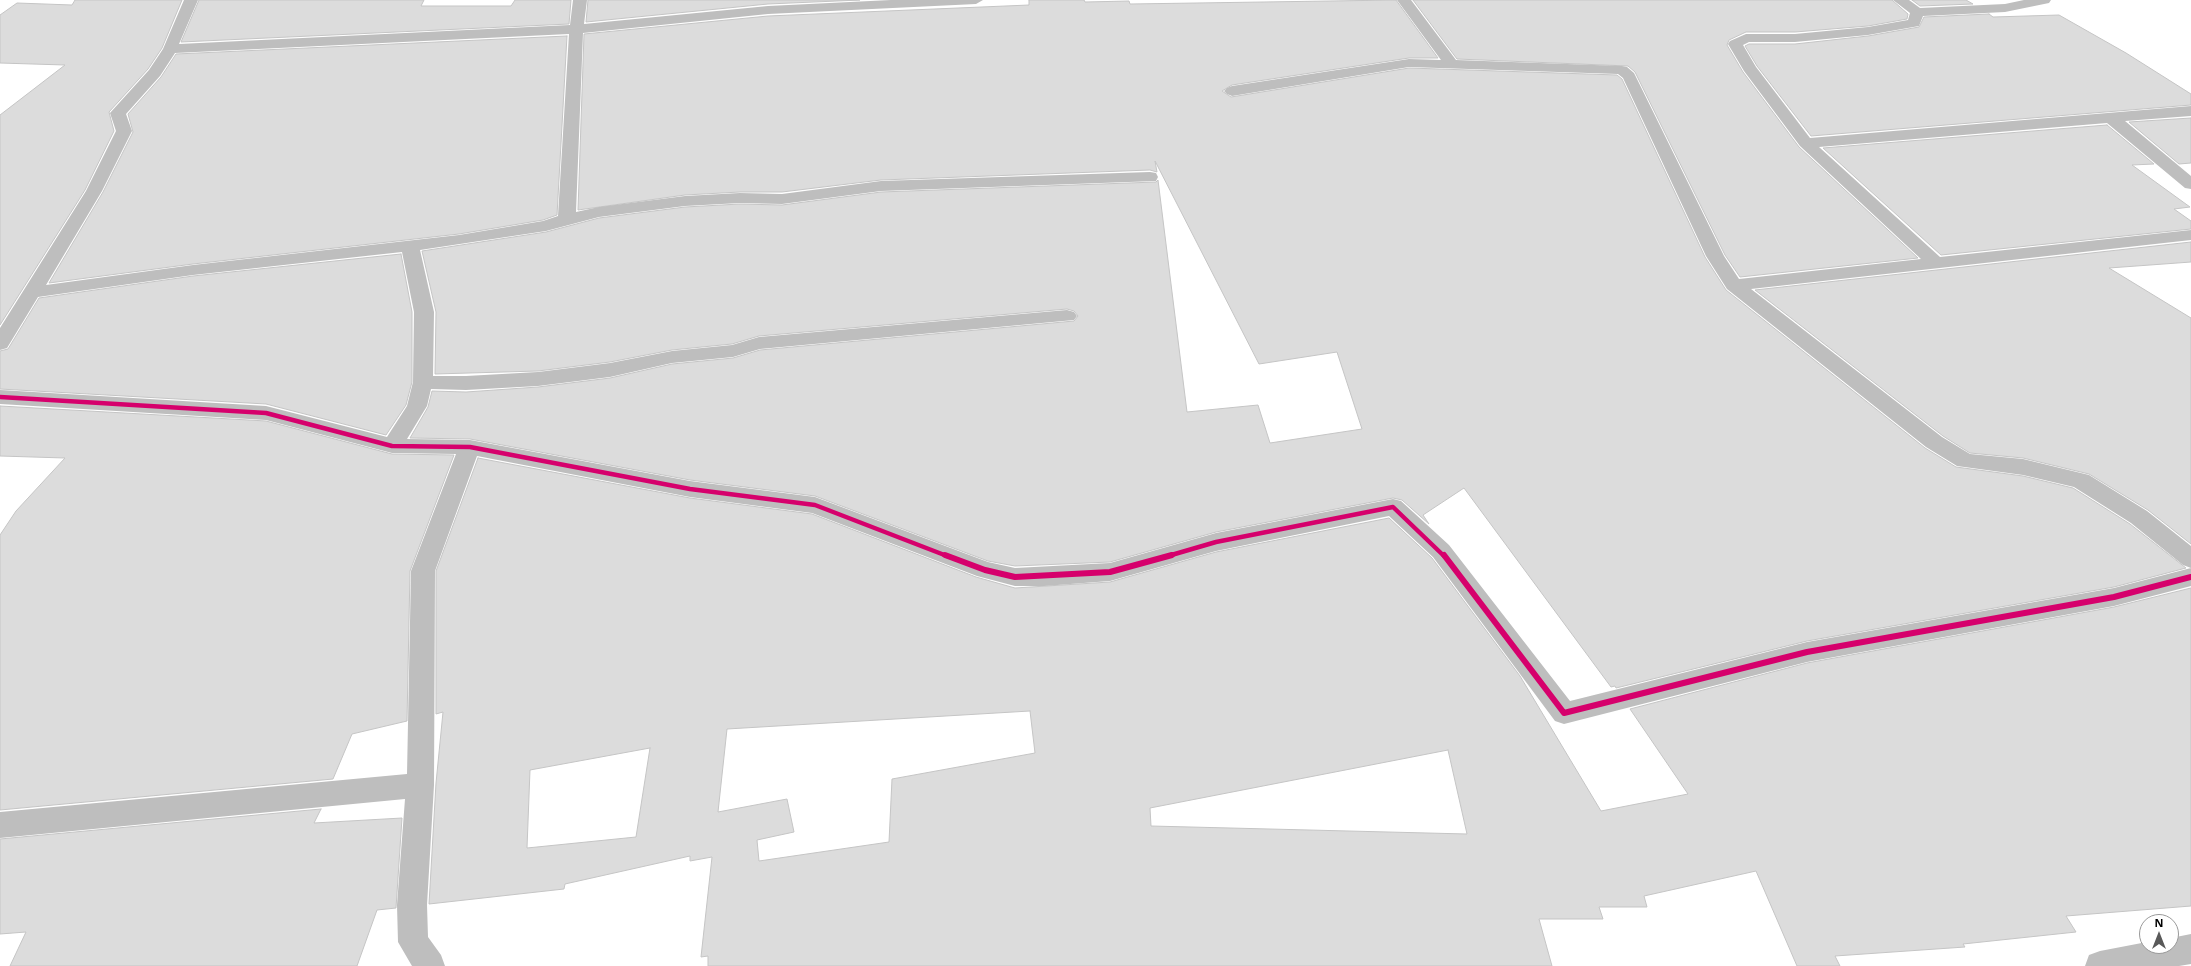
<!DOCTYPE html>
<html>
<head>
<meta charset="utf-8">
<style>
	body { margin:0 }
	#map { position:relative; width:2191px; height:966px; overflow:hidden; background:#fff; font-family:"Open Sans",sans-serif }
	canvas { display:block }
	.north { position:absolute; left:2139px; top:914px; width:40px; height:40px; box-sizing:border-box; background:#fff; border:1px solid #999; border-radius:50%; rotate:0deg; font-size:11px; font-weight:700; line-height:16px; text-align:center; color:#000 }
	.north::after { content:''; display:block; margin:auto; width:14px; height:18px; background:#595959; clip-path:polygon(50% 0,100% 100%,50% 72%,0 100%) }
</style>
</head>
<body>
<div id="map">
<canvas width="2191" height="966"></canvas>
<div class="north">N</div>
</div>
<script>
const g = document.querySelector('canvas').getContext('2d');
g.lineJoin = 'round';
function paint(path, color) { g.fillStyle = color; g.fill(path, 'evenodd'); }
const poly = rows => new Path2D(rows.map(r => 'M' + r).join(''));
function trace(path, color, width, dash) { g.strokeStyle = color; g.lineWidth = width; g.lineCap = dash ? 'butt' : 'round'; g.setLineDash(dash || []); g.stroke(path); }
const building = poly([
	[75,0,182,0,162,48,148,69,109,112,114,131,85,190,0,325,0,115,65,65,0,63,0,15,17,3,72,5,75,0],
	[199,0,424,0,421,6,511,6,515,0,571,0,569,24,181,42,199,0],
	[588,0,860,0,768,4,586,22,588,0],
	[1029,0,1084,0,1085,2,1129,1,1130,4,1396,0,1438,58,1409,58,1232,85,1222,91,1231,97,1409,68,1617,75,1622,79,1705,257,1726,290,1925,448,1956,467,2023,476,2073,488,2130,524,2186,568,2114,587,1807,641,1616,688,1615,686,1611,687,1464,488,1423,515,1429,524,1402,500,1393,498,1216,532,1110,562,1015,566,988,561,815,496,690,480,470,439,410,438,428,407,432,391,466,392,538,387,610,378,672,364,733,358,760,350,1074,321,1078,316,1074,311,1067,309,759,336,732,344,672,350,610,362,538,371,435,374,436,312,422,251,546,232,599,218,685,207,740,204,782,205,881,192,1156,182,1158,180,1187,412,1258,405,1270,443,1362,429,1337,352,1259,364,1155,161,1157,172,1150,170,881,180,782,192,740,192,685,195,578,210,584,34,768,16,1029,5,1029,0],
	[1413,0,1892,0,1908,14,1907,19,1868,26,1795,32,1746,32,1729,40,1727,45,1743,72,1799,147,1918,258,1740,277,1725,255,1635,72,1628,66,1457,59,1413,0],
	[1912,0,1966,0,1973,4,1920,6,1912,0],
	[1989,14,1993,17,2059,15,2126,53,2191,94,2191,105,1811,136,1757,66,1745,46,1749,44,1795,44,1868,36,1919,27,1924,17,1989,14],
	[567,36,557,215,543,220,459,234,193,264,49,283,103,192,133,132,128,114,161,77,176,54,567,36],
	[2191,118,2191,163,2179,164,2129,122,2191,118],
	[2107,125,2154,164,2132,165,2190,207,2174,209,2191,221,2191,229,1941,255,1823,148,2107,125],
	[2191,242,2191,262,2109,268,2191,318,2191,544,2148,510,2089,474,2023,458,1970,453,1943,436,1755,290,2191,242],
	[401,254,412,312,412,382,406,405,386,435,266,404,0,389,0,351,8,349,39,298,193,276,401,254],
	[0,406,266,421,392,454,454,455,410,571,407,721,352,734,333,779,0,810,0,535,16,511,65,458,0,456,0,406],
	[478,458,690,498,812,514,976,577,1015,588,1110,582,1216,552,1389,518,1432,558,1520,676,1601,811,1688,794,1630,709,1807,663,2114,607,2191,588,2191,906,2066,916,2076,932,1963,944,1965,947,1835,956,1840,966,1797,966,1756,871,1644,896,1647,907,1599,907,1603,919,1539,919,1552,966,708,966,708,956,701,957,712,857,690,861,690,856,565,884,564,889,429,904,436,783,443,712,436,714,436,571,478,458],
	[1030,711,1035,753,892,779,889,842,759,861,757,840,794,832,787,799,718,812,727,729,1030,711],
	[650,748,636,837,527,848,530,770,650,748],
	[1448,750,1467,834,1151,826,1150,808,1448,750],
	[321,809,314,823,402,818,396,908,377,910,357,966,10,966,26,932,0,934,0,839,321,809]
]);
const minor = poly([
	[184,0,198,0,179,44,570,25,573,0,587,0,584,24,768,6,891,0,983,0,976,4,768,14,583,33,576,212,599,207,685,196,740,193,782,194,881,181,1150,172,1156,173,1158,177,1156,181,881,191,782,204,740,203,685,206,599,217,546,231,420,250,434,312,433,376,466,376,538,372,610,363,672,351,732,345,759,337,1067,310,1074,312,1077,316,1074,320,760,349,733,357,672,363,610,377,538,386,466,390,431,389,427,406,407,439,470,440,690,481,815,497,988,562,1015,568,1110,563,1216,533,1393,499,1401,501,1449,545,1570,701,1807,642,2114,588,2191,568,2183,565,2131,523,2074,487,2023,475,1957,466,1926,447,1727,289,1706,256,1623,78,1618,74,1409,67,1232,96,1227,94,1224,91,1227,88,1232,86,1409,59,1441,60,1397,0,1411,0,1456,60,1622,66,1627,67,1634,73,1724,256,1739,279,1921,259,1800,146,1744,71,1728,44,1730,41,1746,34,1795,34,1868,27,1908,20,1910,13,1893,0,1909,0,1920,8,2005,4,2024,0,2051,0,2049,3,2005,12,1923,16,1919,26,1868,35,1795,42,1749,42,1743,45,1756,67,1810,138,2191,106,2191,116,2125,121,2191,176,2191,189,2185,188,2107,123,1819,147,1940,257,2191,230,2191,240,1751,289,1942,437,1970,454,2023,459,2089,475,2147,511,2191,546,2191,586,2114,606,1807,662,1564,724,1555,721,1433,557,1389,516,1216,551,1110,581,1044,586,1015,586,977,576,812,513,690,497,477,456,435,571,434,785,427,905,428,937,441,955,445,966,412,966,398,942,397,905,405,799,0,838,0,812,407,774,411,571,456,454,392,453,266,420,0,404,0,390,266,406,387,437,407,406,413,382,414,312,402,252,193,275,38,297,7,348,0,350,0,328,86,191,116,131,110,113,149,70,163,49,184,0],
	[569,34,558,216,543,221,459,235,193,265,46,285,102,191,132,131,126,114,160,76,175,53,569,34],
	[2191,934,2191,964,2179,966,2085,966,2089,955,2100,951,2147,942,2147,946,2171,946,2171,938,2191,934]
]);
const cyclewayFar1 = poly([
	[0,397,266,413,392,446,470,447,690,489,815,505,947,556],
	[1168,556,1216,542,1393,507,1444,556]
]);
const cycleway = poly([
	[945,555,985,570,1015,577,1110,572,1172,555],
	[1444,555,1564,713,1807,652,2114,597,2191,577]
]);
paint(building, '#dcdcdc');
trace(building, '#c5c5c5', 1);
paint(minor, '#bebebe');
trace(cyclewayFar1, '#d6006c', 4.5);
trace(cycleway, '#d6006c', 6);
</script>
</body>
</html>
